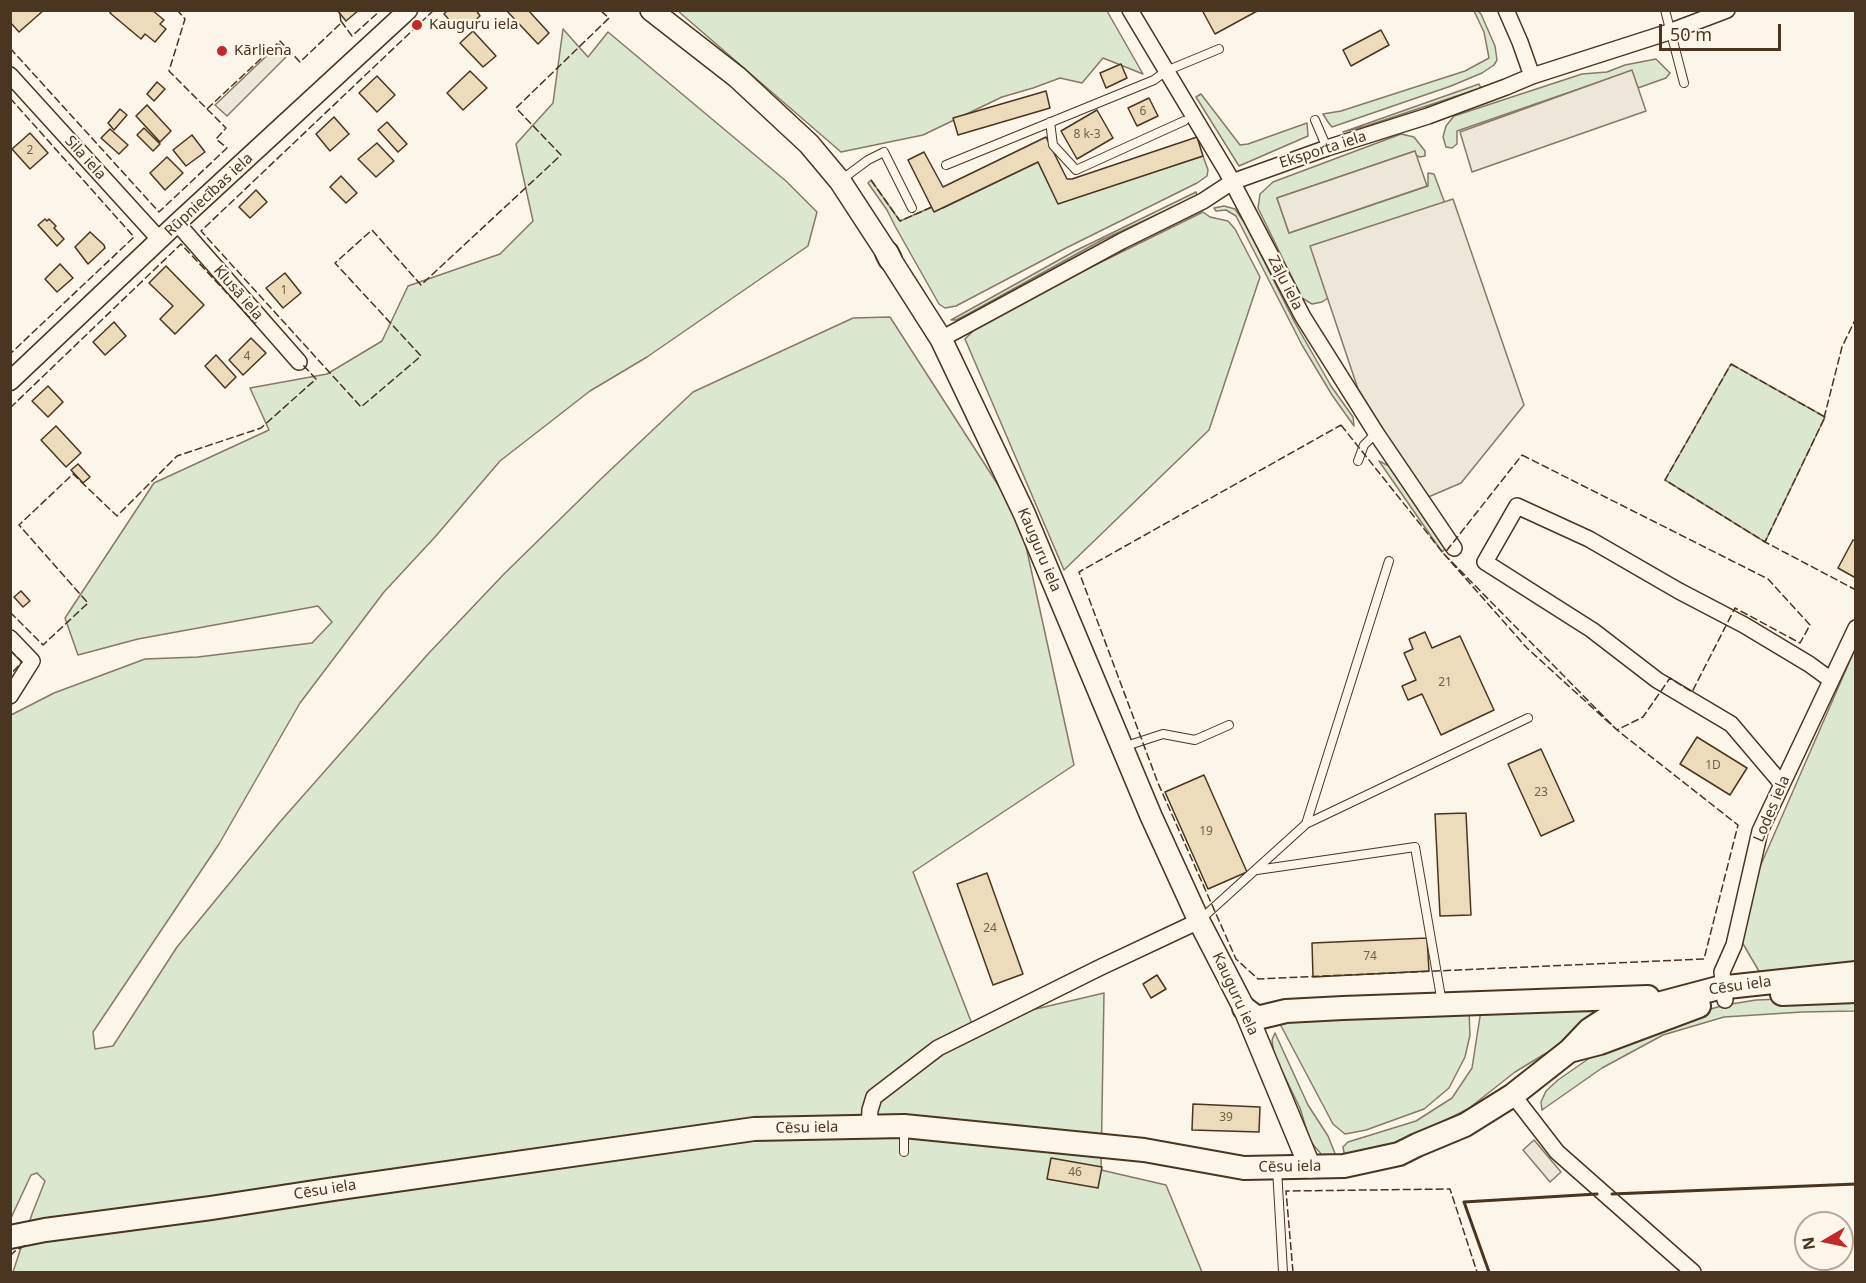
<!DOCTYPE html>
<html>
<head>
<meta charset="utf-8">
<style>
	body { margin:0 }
	#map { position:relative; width:1866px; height:1283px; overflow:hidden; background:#fbf6e9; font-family:"Noto Sans",sans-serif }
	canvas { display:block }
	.frame { position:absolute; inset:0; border:12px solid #4a3520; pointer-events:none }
	.north { position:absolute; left:1794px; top:1211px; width:60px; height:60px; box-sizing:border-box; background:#fbf6e9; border:2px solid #b4a999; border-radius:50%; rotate:261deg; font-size:16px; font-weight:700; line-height:24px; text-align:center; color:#4a3520 }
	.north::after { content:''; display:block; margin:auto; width:21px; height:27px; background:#c62828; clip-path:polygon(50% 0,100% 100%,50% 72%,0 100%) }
	.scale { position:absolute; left:1659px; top:24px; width:122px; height:27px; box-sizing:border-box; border:3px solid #4a3520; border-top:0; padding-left:8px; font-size:18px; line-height:21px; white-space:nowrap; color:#4a3520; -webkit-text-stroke:4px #fbf6e9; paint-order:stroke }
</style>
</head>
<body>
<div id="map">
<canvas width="1866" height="1283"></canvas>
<div class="frame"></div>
<div class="north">N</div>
<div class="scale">50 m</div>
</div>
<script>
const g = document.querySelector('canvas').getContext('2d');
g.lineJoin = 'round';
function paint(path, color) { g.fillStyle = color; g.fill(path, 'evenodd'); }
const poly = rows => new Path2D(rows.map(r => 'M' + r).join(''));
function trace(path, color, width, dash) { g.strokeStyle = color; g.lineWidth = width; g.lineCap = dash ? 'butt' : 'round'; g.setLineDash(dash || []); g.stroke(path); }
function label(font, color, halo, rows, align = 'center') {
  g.font = font + ' "Noto Sans",sans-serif'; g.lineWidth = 4.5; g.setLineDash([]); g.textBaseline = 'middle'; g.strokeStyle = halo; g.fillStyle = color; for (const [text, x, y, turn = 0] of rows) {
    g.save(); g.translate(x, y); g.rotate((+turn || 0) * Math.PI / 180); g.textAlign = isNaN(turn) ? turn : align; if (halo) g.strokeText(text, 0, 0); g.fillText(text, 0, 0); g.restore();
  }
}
const green = poly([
	[678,11,1107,11,1143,74,1103,58,1082,83,1060,78,1033,88,1002,97,923,135,841,152,678,11],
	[1474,11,1478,11,1481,14,1495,46,1497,60,1494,65,1482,73,1451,86,1332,127,1328,122,1323,114,1341,111,1465,71,1489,58,1484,32,1474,11],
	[563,29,588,57,608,32,786,181,817,212,808,246,647,357,590,391,500,461,435,537,384,592,300,703,219,844,93,1032,95,1049,113,1046,177,947,279,823,428,654,504,574,603,477,693,392,853,318,890,317,1020,519,1074,765,913,872,972,1024,1104,993,1101,1170,1166,1185,1202,1272,13,1272,32,1214,45,1181,37,1173,31,1175,11,1218,11,715,54,693,145,659,198,657,312,643,332,622,318,606,138,639,78,655,65,618,154,483,269,430,250,388,327,374,382,341,408,286,500,254,533,221,516,144,553,103,563,29],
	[1656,59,1670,73,1666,78,1638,88,1631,71,1457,131,1457,144,1452,148,1446,147,1443,137,1446,126,1454,116,1582,74,1607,72,1625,65,1656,59],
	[1479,84,1481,88,1366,126,1343,132,1479,84],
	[1201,94,1240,145,1248,144,1307,123,1308,136,1239,166,1196,97,1201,94],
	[1401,134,1414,137,1425,151,1425,156,1420,157,1415,155,1415,151,1277,198,1289,233,1428,186,1428,173,1434,174,1447,209,1331,296,1322,302,1312,304,1302,298,1258,208,1260,194,1273,182,1401,134],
	[1203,156,1208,170,1207,176,1197,183,1066,248,956,306,945,308,939,304,895,226,887,210,868,183,871,180,900,221,932,207,943,208,1038,162,1058,203,1203,156],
	[1196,192,1197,196,1102,240,968,314,956,320,951,320,1075,251,1196,192],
	[1224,206,1235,209,1246,225,1294,321,1331,386,1353,417,1354,426,1332,395,1302,345,1236,216,1226,210,1216,211,1214,208,1224,206],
	[1203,212,1210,217,1228,221,1235,229,1260,277,1209,430,1064,570,965,339,974,330,1017,306,1091,267,1203,212],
	[1731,364,1825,417,1765,542,1665,480,1731,364],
	[1379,461,1389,466,1445,549,1442,552,1379,461],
	[1855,649,1855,966,1760,973,1742,942,1759,869,1855,649],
	[1855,996,1855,1011,1802,1012,1724,1017,1663,1035,1602,1068,1542,1110,1541,1102,1546,1091,1558,1080,1601,1050,1671,1020,1725,1005,1756,1000,1855,996],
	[1605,1005,1574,1038,1543,1055,1515,1072,1468,1109,1383,1151,1345,1158,1343,1147,1348,1142,1416,1121,1452,1098,1472,1068,1481,1010,1605,1005],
	[1469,1010,1470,1035,1465,1057,1449,1088,1424,1109,1366,1130,1345,1134,1333,1124,1280,1024,1288,1018,1469,1010],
	[1275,1033,1308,1105,1328,1136,1338,1161,1322,1155,1310,1141,1300,1108,1274,1055,1272,1040,1275,1033]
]);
const parking = poly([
	[279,44,289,54,227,116,215,105,279,44],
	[1632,70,1646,111,1472,172,1460,132,1632,70],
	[1415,151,1427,186,1289,233,1277,198,1415,151],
	[1453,199,1524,405,1461,483,1426,498,1358,389,1310,246,1453,199],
	[1534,1140,1561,1172,1550,1182,1523,1150,1534,1140]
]);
const building = poly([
	[10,10,44,10,19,32,10,22,10,10],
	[112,10,152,10,164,20,160,24,166,29,155,42,145,34,141,39,110,13,112,10],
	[337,10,359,10,346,21,337,10],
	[448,10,476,10,480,16,461,33,444,14,448,10],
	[506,10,528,10,549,33,538,44,506,10],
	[1202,10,1259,10,1215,34,1202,10],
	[1381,30,1389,45,1351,66,1343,50,1381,30],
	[473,31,496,56,483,67,460,43,473,31],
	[1121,64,1127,78,1106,88,1100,73,1121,64],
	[470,71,487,88,463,110,447,93,470,71],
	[377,76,395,95,377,112,359,93,377,76],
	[157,82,165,89,154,101,147,94,157,82],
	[1046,91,1050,108,958,135,953,118,1046,91],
	[1149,98,1158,116,1137,126,1128,108,1149,98],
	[147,105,171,131,160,142,136,116,147,105],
	[120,109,127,115,114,130,108,123,120,109],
	[1097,110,1113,138,1077,159,1061,131,1097,110],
	[334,117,349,134,330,151,316,134,334,117],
	[387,122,407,144,398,152,378,130,387,122],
	[144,128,160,144,153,151,137,135,144,128],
	[110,129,128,145,119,154,101,138,110,129],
	[30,133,48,153,30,169,12,149,30,133],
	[192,135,205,152,186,166,173,150,192,135],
	[1046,137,1067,179,1072,179,1197,137,1203,156,1058,204,1038,162,934,212,908,160,924,152,943,187,1046,137],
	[377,143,394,161,376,177,358,159,377,143],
	[167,157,183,173,165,190,150,173,167,157],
	[341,176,357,193,346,203,330,187,341,176],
	[256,190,267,202,250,218,239,207,256,190],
	[45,219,47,221,49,219,56,226,54,228,64,239,57,246,38,225,45,219],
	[90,232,104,245,105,248,88,264,75,247,90,232],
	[60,264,73,278,57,292,45,279,60,264],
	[166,266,204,305,175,334,160,319,173,306,149,283,166,266],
	[285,273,301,293,283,308,266,288,285,273],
	[114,322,126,336,105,355,93,342,114,322],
	[251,338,266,353,243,375,229,360,251,338],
	[216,355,236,377,225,388,205,366,216,355],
	[48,386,63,402,48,417,32,401,48,386],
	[56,426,81,453,66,467,41,440,56,426],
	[78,464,90,477,83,483,71,470,78,464],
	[1853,540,1856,541,1856,574,1854,577,1838,568,1853,540],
	[21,591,30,601,23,607,14,597,21,591],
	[1425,632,1432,648,1460,636,1494,710,1441,735,1422,694,1408,700,1402,686,1416,680,1404,653,1413,649,1409,639,1425,632],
	[1697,737,1747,768,1730,795,1680,764,1697,737],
	[1541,749,1574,821,1541,836,1508,764,1541,749],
	[1204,775,1247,872,1208,889,1165,792,1204,775],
	[1466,813,1471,915,1440,916,1435,814,1466,813],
	[987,873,1023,974,993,985,957,884,987,873],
	[1427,938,1429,971,1313,977,1312,943,1427,938],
	[1157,975,1166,989,1151,998,1143,984,1157,975],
	[1193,1104,1260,1107,1259,1132,1192,1130,1193,1104],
	[1051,1158,1102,1167,1098,1188,1047,1179,1051,1158]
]);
const service = poly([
	[1665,10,1684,83],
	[1315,120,1327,148],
	[1050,122,1053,145,1076,170,1184,121],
	[946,165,1154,80,1166,71,1219,49],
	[841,180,868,160,884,152,912,208],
	[1358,461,1364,445,1376,433],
	[1123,747,1163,734,1195,740,1229,725],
	[1306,824,1528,718],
	[1257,870,1415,847,1442,1003],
	[1200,920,1306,824,1389,561],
	[904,1152,904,1128],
	[1277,1169,1283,1272]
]);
const minor = poly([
	[1130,10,1227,172,1303,317,1376,433,1454,548],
	[1506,10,1520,42,1532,76],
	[10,75,160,240],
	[177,223,299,362],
	[941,339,1122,241,1203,201,1232,182,1327,148,1428,116,1506,87,1532,76,1669,32,1727,10],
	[10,638,32,661,10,696],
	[1782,784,1731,724,1657,680,1592,630,1485,562,1517,506,1589,539,1679,591,1744,625,1809,664,1831,680],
	[1725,1000,1722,972,1734,945,1760,831,1856,628],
	[1513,1095,1557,1152,1693,1272],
	[869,1127,870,1110,874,1097,938,1048,1099,968,1199,921]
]);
const tertiary = poly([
	[10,381,177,223,408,10]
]);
const secondary = poly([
	[651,10,737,77,809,144,840,181,887,253],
	[890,259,941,339,1024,513,1151,816,1199,921,1244,1008,1310,1167]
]);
const primary = poly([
	[887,253,890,259],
	[1782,994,1856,991],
	[1244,1008,1257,1018,1286,1011,1343,1008,1648,997],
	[1569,1051,1600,1043,1699,1006],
	[10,1237,45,1230,211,1208,334,1189,754,1129,904,1126,1144,1150,1244,1168,1344,1166,1399,1154,1417,1145,1465,1125,1513,1095,1569,1051,1589,1030,1609,1017,1718,988,1856,973]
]);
const fence = poly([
	[434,10,201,231,361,407,421,356,335,263,372,230,421,285,561,155,516,108,609,18,600,10],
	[341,21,352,36,381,10],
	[10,48,159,212,227,148,216,139,226,128,169,71,185,19,177,10],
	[10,98,134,237,10,354],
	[207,109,280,41,300,62,341,23,340,14,338,12],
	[871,180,900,221,932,207],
	[1731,364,1825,417,1765,542,1665,480,1731,364],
	[10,408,181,244,255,323,257,321],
	[1824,418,1842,347,1856,318],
	[1341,425,1444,554,1617,730,1738,825,1704,959,1258,979,1236,959,1158,783,1079,572,1341,425],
	[1522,455,1768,579,1810,625,1800,643,1735,608,1692,692,1670,678,1643,717,1617,730,1527,648,1444,554,1522,455],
	[1766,539,1765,542,1856,590],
	[10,612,43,645,88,603,19,525,73,474,117,516,177,456,261,428,316,379,303,365],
	[10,650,22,662,10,675],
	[10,1256,15,1251,26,1245],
	[1293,1272,1286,1191,1450,1189,1477,1272]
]);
const wall = poly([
	[1612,1194,1856,1184],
	[1489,1272,1464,1202,1597,1194]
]);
const markers = [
	[417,25,6,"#c62828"],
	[222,51,6,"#c62828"]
];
const numberNames = [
	["6",1143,112],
	["8 k-3",1087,135],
	["2",30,151],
	["1",284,291],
	["4",247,357],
	["21",1445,683],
	["1D",1713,766],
	["23",1541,793],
	["19",1206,832],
	["24",990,929],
	["74",1370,957],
	["39",1226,1118],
	["46",1075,1173]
];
const poiNames = [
	["Kauguru iela",429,25],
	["Kārliena",234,51]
];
const streetNames = [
	["Eksporta iela",1323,150,-18],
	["Sila iela",85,158,48],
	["Rūpniecības iela",209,195,-43],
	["Zāļu iela",1285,283,63],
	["Klusā iela",238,293,49],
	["Kauguru iela",1039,550,67],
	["Lodes iela",1772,809,-67],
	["Cēsu iela",1740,986,-8],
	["Kauguru iela",1235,994,65],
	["Cēsu iela",807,1128,-1],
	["Cēsu iela",1290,1167,-1],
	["Cēsu iela",325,1190,-9]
];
paint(green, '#dce7d0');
trace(green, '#887966', 1.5);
paint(parking, '#ede7d9');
trace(parking, '#887966', 1.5);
paint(building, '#ecdcbc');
trace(building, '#4a3520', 1.5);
trace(service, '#4a3520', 10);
trace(minor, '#4a3520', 18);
trace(tertiary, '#4a3520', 21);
trace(secondary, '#4a3520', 24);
trace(primary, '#4a3520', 26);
trace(service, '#fbf6e9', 8);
trace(minor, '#fbf6e9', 15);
trace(tertiary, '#fbf6e9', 18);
trace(secondary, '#fbf6e9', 21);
trace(primary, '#fbf6e9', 22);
trace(fence, '#4a3520', 1.5, [8, 3]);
trace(wall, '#4a3520', 3);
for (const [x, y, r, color] of markers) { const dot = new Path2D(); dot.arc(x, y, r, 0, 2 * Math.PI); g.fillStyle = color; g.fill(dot); trace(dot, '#fbf6e9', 2); }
label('12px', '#725f47', null, numberNames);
label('15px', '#4a3520', '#fbf6e9', poiNames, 'left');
label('15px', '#4a3520', '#fbf6e9', streetNames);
</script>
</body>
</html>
